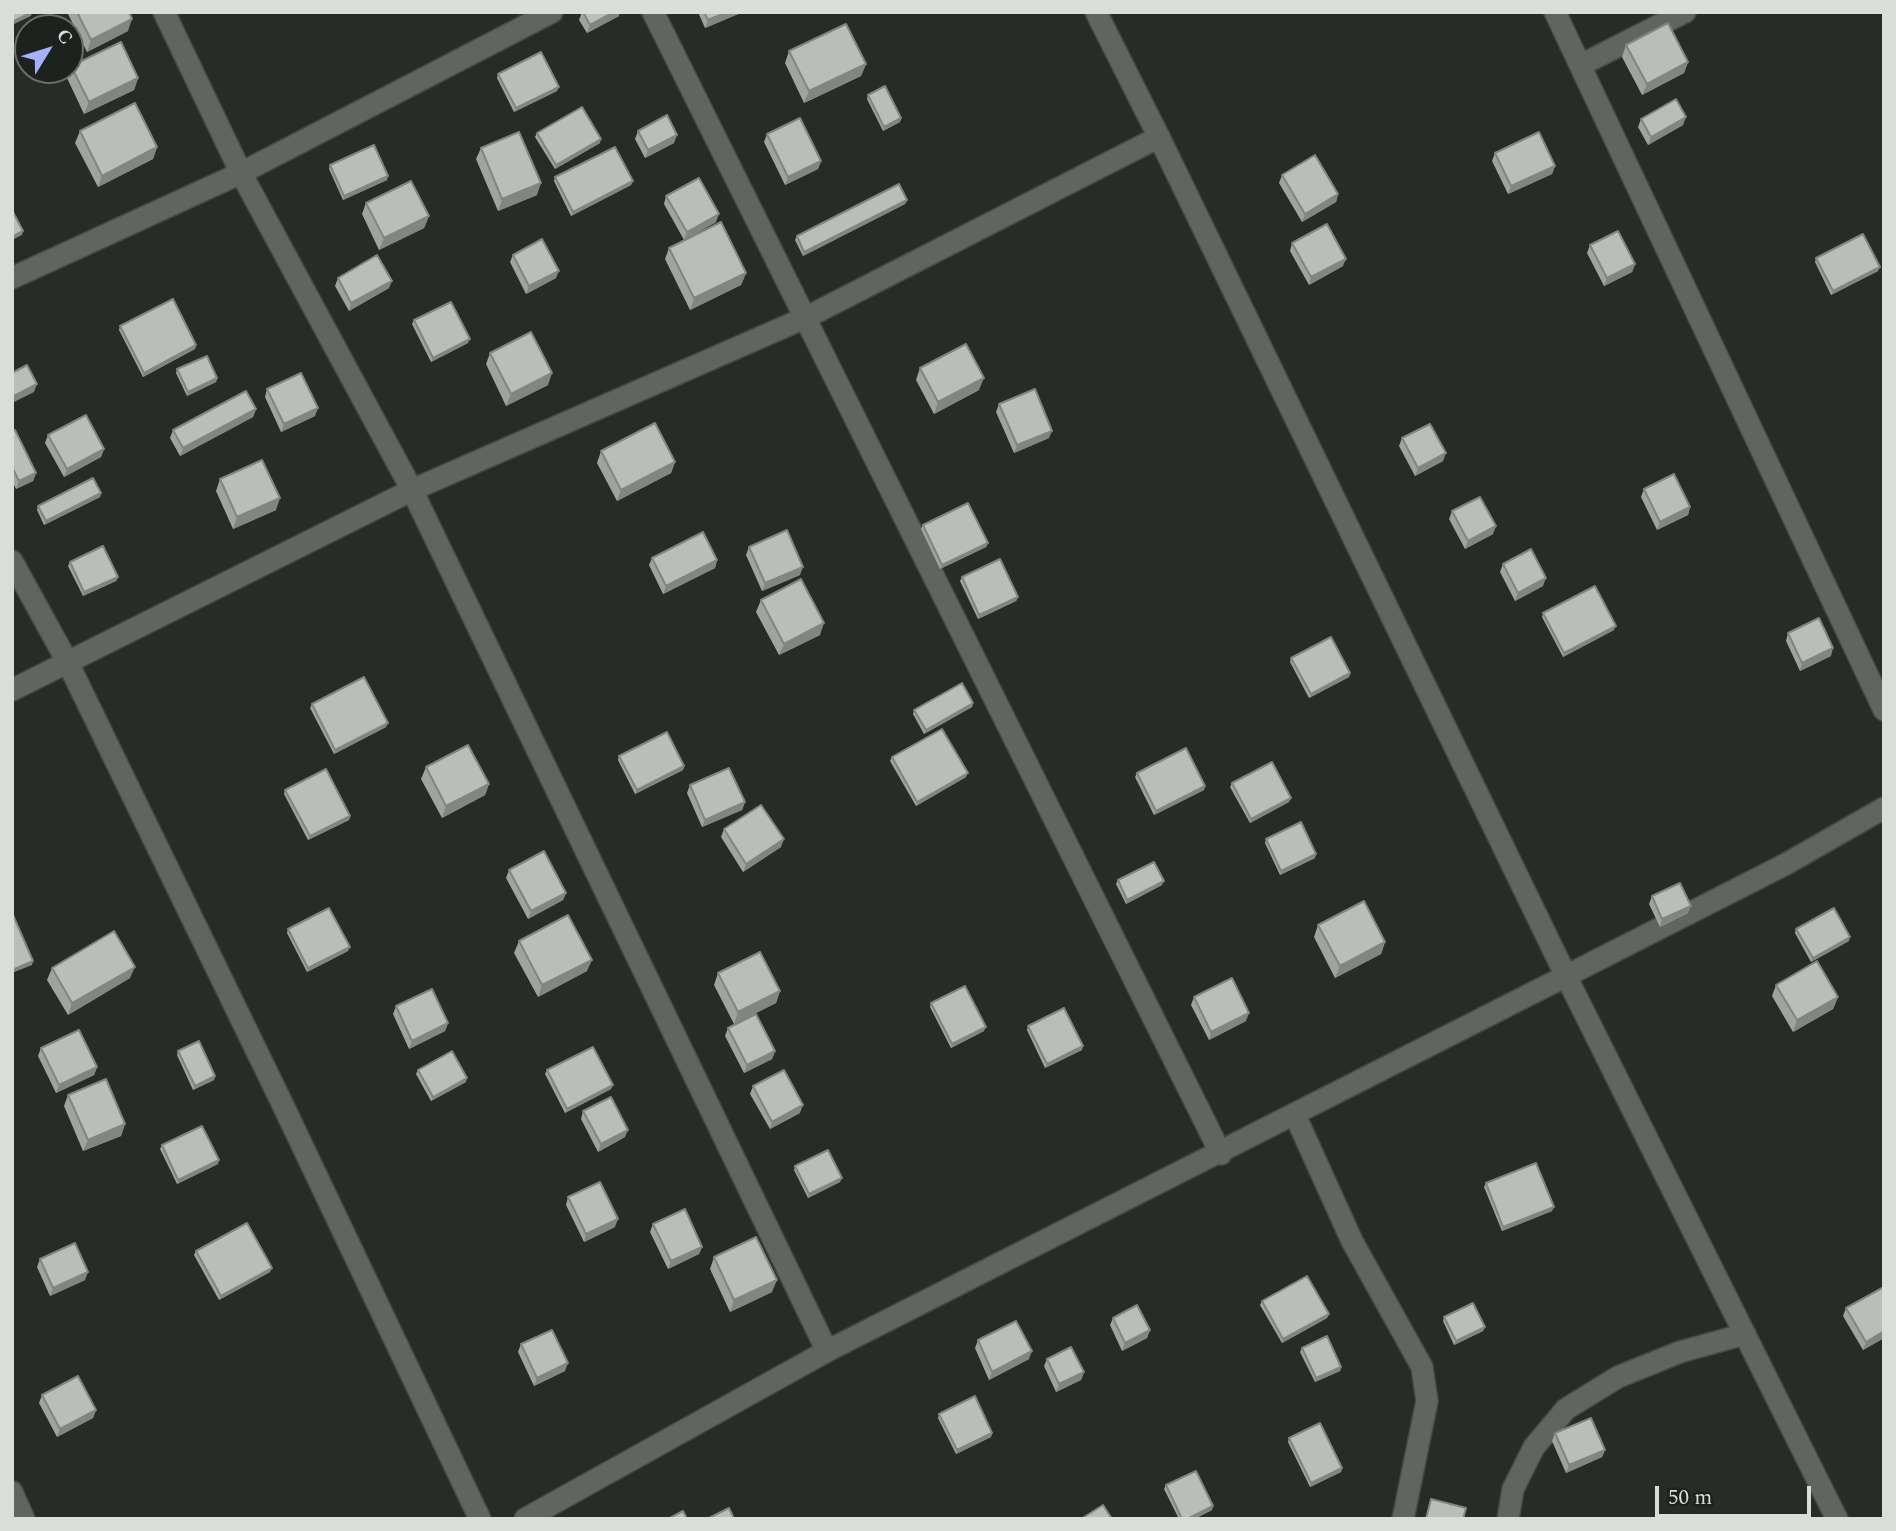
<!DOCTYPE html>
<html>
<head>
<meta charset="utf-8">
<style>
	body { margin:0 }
	#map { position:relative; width:1896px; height:1531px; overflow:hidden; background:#282b28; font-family:Spectral,serif }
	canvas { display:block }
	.frame { position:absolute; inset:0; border:14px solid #dbdddb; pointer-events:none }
	.north { position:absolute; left:14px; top:14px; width:70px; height:70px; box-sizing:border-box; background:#1e221f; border:2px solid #6a6d6a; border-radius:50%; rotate:52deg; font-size:19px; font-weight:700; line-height:28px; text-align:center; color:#dbdddb }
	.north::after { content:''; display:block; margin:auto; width:24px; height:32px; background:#a5b1fc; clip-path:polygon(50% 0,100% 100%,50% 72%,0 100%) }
	.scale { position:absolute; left:1655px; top:1486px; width:156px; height:32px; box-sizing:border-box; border:4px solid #dbdddb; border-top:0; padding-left:9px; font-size:21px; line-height:24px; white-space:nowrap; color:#dbdddb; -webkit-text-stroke:5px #1e221f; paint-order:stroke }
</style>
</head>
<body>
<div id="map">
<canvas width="1896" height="1531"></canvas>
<div class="frame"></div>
<div class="north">С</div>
<div class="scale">50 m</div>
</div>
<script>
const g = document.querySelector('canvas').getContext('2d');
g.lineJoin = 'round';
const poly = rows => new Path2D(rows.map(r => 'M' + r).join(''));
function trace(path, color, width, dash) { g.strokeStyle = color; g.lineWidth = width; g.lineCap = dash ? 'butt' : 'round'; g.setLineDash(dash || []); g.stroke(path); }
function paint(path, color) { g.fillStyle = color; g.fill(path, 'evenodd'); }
const minor = poly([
	[164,12,241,173,552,12],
	[653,12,1221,1154],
	[1555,12,1884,710],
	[1581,65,1685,12],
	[12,278,241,173,412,490,827,1351],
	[12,561,68,663,281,1101,480,1519],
	[12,690,412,490,807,317,1159,137],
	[1566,976,1786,864,1884,808],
	[1295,1115,1352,1241,1422,1367,1427,1401,1403,1519],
	[12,1492,24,1519],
	[1508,1519,1513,1489,1534,1447,1566,1409,1618,1377,1680,1352,1745,1334]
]);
const tertiary = poly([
	[1096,12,1159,137,1566,976,1837,1519],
	[525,1519,827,1351,1566,976]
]);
const wall = poly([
	[67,12,129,12,128,31,87,52],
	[582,12,619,16,587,33,579,20],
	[698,12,743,12,705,28],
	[1626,45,1688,62,1684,73,1642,95,1622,57],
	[789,51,866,64,861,76,804,103,785,63],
	[71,66,138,78,134,90,84,114,67,78],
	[498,74,557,91,514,112,497,78],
	[868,95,901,118,900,122,883,131,867,99],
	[1641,119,1683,125,1648,145,1638,127],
	[80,131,157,147,153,159,98,187,75,143],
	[638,131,674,143,645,158,635,139],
	[537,133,600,143,555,169,535,137],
	[767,134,821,161,818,169,785,185,764,142],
	[481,148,537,195,498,211,476,159],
	[1495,153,1555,166,1552,174,1508,194,1492,161],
	[330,165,387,180,343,200,329,169],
	[1282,175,1338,194,1336,202,1302,222,1279,183],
	[555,177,633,181,631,185,571,216,554,181],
	[666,196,716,222,684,240,664,204],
	[907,200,905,204,803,256,795,240,797,236],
	[366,203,429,216,424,228,379,250,362,214],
	[1292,243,1343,266,1309,285,1290,251],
	[1590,245,1635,264,1632,272,1604,286,1587,253],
	[669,248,746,273,741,285,690,310,665,259],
	[513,255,556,278,526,294,510,262],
	[1816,258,1878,271,1831,295,1815,262],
	[338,278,389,288,349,311,335,286],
	[414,320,468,343,431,362,412,324],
	[120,326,196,345,195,349,143,377,119,330],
	[490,353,548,385,506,406,486,364],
	[920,368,979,390,934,414,916,380],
	[177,369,217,378,216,382,187,396,176,373],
	[267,389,315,416,281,432,265,397],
	[999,404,1049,438,1014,453,996,412],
	[256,409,253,417,180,456,170,438,173,430],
	[12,432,36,473,33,481,16,489,12,481],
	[48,435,104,449,101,457,64,477,45,443],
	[1402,438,1443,461,1415,476,1399,446],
	[601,451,675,462,671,473,617,501,597,463],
	[220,479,276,510,233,529,216,491],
	[1644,489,1690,507,1688,515,1657,530,1641,497],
	[101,493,100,497,44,525,37,510,38,506],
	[1452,511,1493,534,1465,549,1449,519],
	[923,525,988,543,986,547,940,569,921,529],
	[749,547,800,575,762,591,746,555],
	[652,558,717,560,715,568,663,594,649,565],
	[70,562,118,577,116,581,83,596,68,566],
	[1503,564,1543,586,1515,601,1500,572],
	[962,577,1018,597,1016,601,978,619,960,581],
	[761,600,820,635,779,655,756,612],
	[1543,613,1614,630,1563,657,1542,617],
	[1788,633,1831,656,1800,671,1786,641],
	[1291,658,1350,673,1349,677,1309,698,1290,662],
	[973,703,972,707,924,734,913,714,914,710],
	[312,704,386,727,334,754,310,708],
	[619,756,684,766,683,770,635,794,618,760],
	[892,757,966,777,916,806,890,761],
	[426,767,489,784,485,795,442,818,421,779],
	[1137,773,1205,786,1204,790,1154,815,1135,777],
	[1232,783,1289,802,1250,823,1230,787],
	[690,785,745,802,742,810,702,827,687,793],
	[285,790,350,816,349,820,308,840,284,794],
	[724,829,781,847,743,872,721,837],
	[1266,839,1315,858,1280,875,1265,843],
	[509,870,566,893,563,900,528,919,506,878],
	[1118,880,1162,885,1126,904,1116,884],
	[1652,896,1688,913,1660,927,1649,904],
	[1318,925,1385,942,1381,954,1335,978,1314,937],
	[288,929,348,951,307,972,287,933],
	[1796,929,1849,941,1811,962,1795,933],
	[519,941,587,971,538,997,514,953],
	[52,968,130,978,68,1015,47,980],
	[718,973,780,991,776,1003,734,1024,714,985],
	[1776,985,1838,997,1833,1009,1793,1032,1772,996],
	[1194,997,1246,1021,1209,1040,1191,1005],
	[931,1003,984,1031,951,1048,930,1007],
	[396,1006,448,1023,445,1031,409,1049,393,1014],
	[1028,1026,1082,1050,1045,1068,1027,1030],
	[728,1028,775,1051,772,1059,744,1073,725,1036],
	[41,1048,97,1067,94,1075,56,1093,38,1056],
	[178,1051,215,1076,214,1080,193,1090,177,1055],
	[418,1070,466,1082,431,1101,416,1074],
	[547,1070,611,1089,565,1113,545,1074],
	[753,1086,800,1113,770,1129,750,1094],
	[68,1095,125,1124,121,1136,83,1151,64,1106],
	[583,1111,625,1137,598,1152,581,1119],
	[162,1145,218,1164,177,1184,160,1149],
	[795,1166,840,1182,808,1198,794,1170],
	[1486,1183,1552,1211,1502,1231,1484,1187],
	[568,1197,615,1227,584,1242,566,1205],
	[653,1224,702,1247,699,1254,668,1269,650,1232],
	[196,1251,270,1272,219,1300,194,1255],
	[714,1257,772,1292,730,1312,710,1269],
	[40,1259,85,1280,50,1296,37,1267],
	[1262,1301,1329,1314,1327,1318,1282,1343,1260,1305],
	[1846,1308,1884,1338,1863,1350,1843,1316],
	[1444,1317,1485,1327,1483,1331,1454,1345,1443,1321],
	[1113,1318,1150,1330,1147,1338,1122,1351,1110,1325],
	[978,1340,1029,1359,989,1380,975,1348],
	[521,1344,565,1371,534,1386,518,1352],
	[1302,1348,1341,1367,1340,1371,1315,1382,1300,1352],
	[1047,1359,1084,1372,1081,1380,1056,1392,1044,1366],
	[42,1395,96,1410,93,1418,57,1437,39,1403],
	[939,1414,992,1433,991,1437,956,1454,938,1418],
	[1555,1433,1605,1450,1602,1457,1566,1473,1552,1441],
	[1289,1438,1342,1468,1341,1472,1310,1487,1288,1442],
	[1166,1485,1212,1510,1194,1519,1179,1519,1164,1489]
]);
const shadedWall = poly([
	[32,12,31,16,12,25,12,22],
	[614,12,620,12,619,16,587,33,590,25],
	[727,12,743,12,705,28,708,20],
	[132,19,128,31,87,52,91,40],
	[1688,62,1684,73,1642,95,1647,84],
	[866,64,861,76,804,103,809,91],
	[138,78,134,90,84,114,89,102],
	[559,87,557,91,514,112,516,108],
	[1686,117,1683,125,1648,145,1651,137],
	[901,118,900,122,883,131,884,127],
	[677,135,674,143,645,158,648,150],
	[601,139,600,143,555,169,556,165],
	[157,147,153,159,98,187,102,176],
	[821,161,818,169,785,185,788,177],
	[1555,166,1552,174,1508,194,1511,186],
	[388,176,387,180,343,200,344,196],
	[633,181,631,185,571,216,573,212],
	[541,183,537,195,498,211,502,199],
	[1338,194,1336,202,1302,222,1305,214],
	[907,200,905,204,803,256,804,252],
	[719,214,716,222,684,240,687,232],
	[429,216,424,228,379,250,384,238],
	[23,231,22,235,12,240,12,237],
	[1346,259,1343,266,1309,285,1311,277],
	[1635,264,1632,272,1604,286,1607,278],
	[1880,267,1878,271,1831,295,1833,291],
	[559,271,556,278,526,294,529,286],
	[746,273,741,285,690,310,694,298],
	[392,281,389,288,349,311,351,303],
	[470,339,468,343,431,362,433,358],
	[196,345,195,349,143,377,144,373],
	[552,373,548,385,506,406,511,394],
	[217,378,216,382,187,396,188,392],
	[984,378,979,390,934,414,938,402],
	[37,384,34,392,12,403,12,397],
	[318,408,315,416,281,432,284,424],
	[256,409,253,417,180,456,183,448],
	[1052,431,1049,438,1014,453,1017,445],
	[104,449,101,457,64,477,67,469],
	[1446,453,1443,461,1415,476,1418,468],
	[675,462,671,473,617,501,621,490],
	[36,473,33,481,16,489,19,481],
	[101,493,100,497,44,525,46,521],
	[280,498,276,510,233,529,237,517],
	[1690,507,1688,515,1657,530,1660,522],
	[1496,526,1493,534,1465,549,1468,541],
	[988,543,986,547,940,569,942,565],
	[717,560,715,568,663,594,666,586],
	[803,567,800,575,762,591,765,583],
	[118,577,116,581,83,596,84,592],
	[1546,578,1543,586,1515,601,1518,593],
	[1018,597,1016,601,978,619,979,615],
	[824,623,820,635,779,655,784,644],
	[1616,626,1614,630,1563,657,1564,653],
	[1833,648,1831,656,1800,671,1802,663],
	[1350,673,1349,677,1309,698,1311,694],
	[973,703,972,707,924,734,926,730],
	[388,723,386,727,334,754,335,750],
	[684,766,683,770,635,794,637,790],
	[968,773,966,777,916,806,917,802],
	[489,784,485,795,442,818,446,806],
	[1205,786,1204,790,1154,815,1156,811],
	[1291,798,1289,802,1250,823,1251,819],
	[745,802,742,810,702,827,705,820],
	[350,816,349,820,308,840,310,836],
	[784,839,781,847,743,872,746,864],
	[1316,854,1315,858,1280,875,1281,871],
	[1164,881,1162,885,1126,904,1127,900],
	[566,893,563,900,528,919,531,911],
	[1691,906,1688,913,1660,927,1662,919],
	[1850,937,1849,941,1811,962,1813,958],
	[1385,942,1381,954,1335,978,1340,966],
	[350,947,348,951,307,972,308,968],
	[592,960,587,971,538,997,542,985],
	[33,961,32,965,12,973,12,970],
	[135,967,130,978,68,1015,72,1003],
	[780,991,776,1003,734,1024,738,1012],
	[1838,997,1833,1009,1793,1032,1797,1020],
	[1249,1013,1246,1021,1209,1040,1211,1032],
	[448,1023,445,1031,409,1049,412,1041],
	[986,1027,984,1031,951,1048,952,1044],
	[1083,1046,1082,1050,1045,1068,1047,1064],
	[775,1051,772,1059,744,1073,747,1065],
	[97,1067,94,1075,56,1093,59,1085],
	[215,1076,214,1080,193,1090,195,1086],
	[467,1078,466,1082,431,1101,433,1097],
	[613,1085,611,1089,565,1113,567,1109],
	[803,1105,800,1113,770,1129,772,1122],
	[125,1124,121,1136,83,1151,88,1140],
	[628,1130,625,1137,598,1152,601,1144],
	[219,1160,218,1164,177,1184,178,1180],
	[842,1178,840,1182,808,1198,809,1194],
	[1554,1207,1552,1211,1502,1231,1503,1227],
	[618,1219,615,1227,584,1242,586,1234],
	[702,1247,699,1254,668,1269,671,1261],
	[272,1268,270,1272,219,1300,221,1296],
	[88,1272,85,1280,50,1296,53,1288],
	[777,1280,772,1292,730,1312,734,1300],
	[1329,1314,1327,1318,1282,1343,1283,1339],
	[1485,1327,1483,1331,1454,1345,1456,1341],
	[1150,1330,1147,1338,1122,1351,1125,1343],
	[1884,1331,1884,1338,1863,1350,1866,1342],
	[1032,1351,1029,1359,989,1380,992,1372],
	[568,1363,565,1371,534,1386,537,1378],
	[1341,1367,1340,1371,1315,1382,1316,1378],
	[1084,1372,1081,1380,1056,1392,1059,1384],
	[96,1410,93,1418,57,1437,60,1429],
	[992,1433,991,1437,956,1454,957,1450],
	[1605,1450,1602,1457,1566,1473,1569,1465],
	[1342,1468,1341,1472,1310,1487,1311,1483],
	[1213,1506,1212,1510,1194,1519,1187,1519]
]);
const building = poly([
	[12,12,32,12,12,22,12,12],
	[77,12,129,12,132,19,91,40,77,12],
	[583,12,614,12,590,25,583,12],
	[704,12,727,12,708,20,704,12],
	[1668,23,1688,62,1647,84,1626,45,1668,23],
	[846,24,866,64,809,91,789,51,846,24],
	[121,42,138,78,89,102,71,66,121,42],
	[541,52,559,87,516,108,498,74,541,52],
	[885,86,901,118,884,127,868,95,885,86],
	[1676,99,1686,117,1651,137,1641,119,1676,99],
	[135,103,157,147,102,176,80,131,135,103],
	[582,107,601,139,556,165,537,133,582,107],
	[667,115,677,135,648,150,638,131,667,115],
	[800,118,821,161,788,177,767,134,800,118],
	[519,132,541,183,502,199,481,148,519,132],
	[1539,132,1555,166,1511,186,1495,153,1539,132],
	[374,145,388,176,344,196,330,165,374,145],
	[615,147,633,181,573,212,555,177,615,147],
	[1315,155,1338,194,1305,214,1282,175,1315,155],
	[699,178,719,214,687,232,666,196,699,178],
	[411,181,429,216,384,238,366,203,411,181],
	[899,184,907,200,804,252,797,236,899,184],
	[12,210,23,231,12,237,12,210],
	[721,222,746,273,694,298,669,248,721,222],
	[1327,224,1346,259,1311,277,1292,243,1327,224],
	[1618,231,1635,264,1607,278,1590,245,1618,231],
	[1863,234,1880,267,1833,291,1816,258,1863,234],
	[542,239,559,271,529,286,513,255,542,239],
	[377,255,392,281,351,303,338,278,377,255],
	[173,299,196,345,144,373,120,326,173,299],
	[451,302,470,339,433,358,414,320,451,302],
	[531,332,552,373,511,394,490,353,531,332],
	[966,344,984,378,938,402,920,368,966,344],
	[207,356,217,378,188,392,177,369,207,356],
	[27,365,37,384,12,397,12,373,27,365],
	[301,373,318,408,284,424,267,389,301,373],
	[1035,389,1052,431,1017,445,999,404,1035,389],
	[246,391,256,409,183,448,173,430,246,391],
	[86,415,104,449,67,469,48,435,86,415],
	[655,423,675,462,621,490,601,451,655,423],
	[1430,424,1446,453,1418,468,1402,438,1430,424],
	[15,430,36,473,19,481,12,467,12,432,15,430],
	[262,460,280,498,237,517,220,479,262,460],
	[1674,474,1690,507,1660,522,1644,489,1674,474],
	[93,478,101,493,46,521,38,506,93,478],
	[1480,497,1496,526,1468,541,1452,511,1480,497],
	[968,503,988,543,942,565,923,525,968,503],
	[787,530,803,567,765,583,749,547,787,530],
	[703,532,717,560,666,586,652,558,703,532],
	[103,546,118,577,84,592,70,562,103,546],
	[1531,549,1546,578,1518,593,1503,564,1531,549],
	[1000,559,1018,597,979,615,962,577,1000,559],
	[801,579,824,623,784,644,761,600,801,579],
	[1595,586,1616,626,1564,653,1543,613,1595,586],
	[1819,618,1833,648,1802,663,1788,633,1819,618],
	[1331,637,1350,673,1311,694,1291,658,1331,637],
	[364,677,388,723,335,750,312,704,364,677],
	[962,683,973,703,926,730,914,710,962,683],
	[942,729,968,773,917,802,892,757,942,729],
	[667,732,684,766,637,790,619,756,667,732],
	[468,745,489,784,446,806,426,767,468,745],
	[1186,748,1205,786,1156,811,1137,773,1186,748],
	[1272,762,1291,798,1251,819,1232,783,1272,762],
	[729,768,745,802,705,820,690,785,729,768],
	[326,769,350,816,310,836,285,790,326,769],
	[761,805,784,839,746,864,724,829,761,805],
	[1301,822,1316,854,1281,871,1266,839,1301,822],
	[544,851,566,893,531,911,509,870,544,851],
	[1154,862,1164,881,1127,900,1118,880,1154,862],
	[1680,883,1691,906,1662,919,1652,896,1680,883],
	[1364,901,1385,942,1340,966,1318,925,1364,901],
	[329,908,350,947,308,968,288,929,329,908],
	[1834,908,1850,937,1813,958,1796,929,1834,908],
	[12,915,13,915,33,961,12,970,12,915],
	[568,915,592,960,542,985,519,941,568,915],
	[114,931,135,967,72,1003,52,968,114,931],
	[760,952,780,991,738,1012,718,973,760,952],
	[1817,961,1838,997,1797,1020,1776,985,1817,961],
	[1232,978,1249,1013,1211,1032,1194,997,1232,978],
	[965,986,986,1027,952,1044,931,1003,965,986],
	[432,989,448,1023,412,1041,396,1006,432,989],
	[1064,1008,1083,1046,1047,1064,1028,1026,1064,1008],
	[756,1014,775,1051,747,1065,728,1028,756,1014],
	[79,1030,97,1067,59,1085,41,1048,79,1030],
	[199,1041,215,1076,195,1086,178,1051,199,1041],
	[593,1047,613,1085,567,1109,547,1070,593,1047],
	[452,1051,467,1078,433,1097,418,1070,452,1051],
	[784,1070,803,1105,772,1122,753,1086,784,1070],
	[106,1079,125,1124,88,1140,68,1095,106,1079],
	[611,1097,628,1130,601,1144,583,1111,611,1097],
	[202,1126,219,1160,178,1180,162,1145,202,1126],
	[828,1150,842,1178,809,1194,795,1166,828,1150],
	[1536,1163,1554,1207,1503,1227,1486,1183,1536,1163],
	[600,1182,618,1219,586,1234,568,1197,600,1182],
	[685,1209,702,1247,671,1261,653,1224,685,1209],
	[247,1223,272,1268,221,1296,196,1251,247,1223],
	[756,1237,777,1280,734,1300,714,1257,756,1237],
	[75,1243,88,1272,53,1288,40,1259,75,1243],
	[1307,1276,1329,1314,1283,1339,1262,1301,1307,1276],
	[1884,1287,1884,1331,1866,1342,1846,1308,1884,1287],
	[1473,1303,1485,1327,1456,1341,1444,1317,1473,1303],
	[1137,1305,1150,1330,1125,1343,1113,1318,1137,1305],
	[1016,1321,1032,1351,992,1372,978,1340,1016,1321],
	[552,1330,568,1363,537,1378,521,1344,552,1330],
	[1327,1336,1341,1367,1316,1378,1302,1348,1327,1336],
	[1071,1347,1084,1372,1059,1384,1047,1359,1071,1347],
	[78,1376,96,1410,60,1429,42,1395,78,1376],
	[975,1396,992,1433,957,1450,939,1414,975,1396],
	[1591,1418,1605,1450,1569,1465,1555,1433,1591,1418],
	[1320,1423,1342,1468,1311,1483,1289,1438,1320,1423],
	[1196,1471,1213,1506,1187,1519,1182,1519,1166,1485,1196,1471],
	[1431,1499,1466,1508,1463,1519,1426,1519,1431,1499],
	[1103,1505,1112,1519,1081,1519,1103,1505],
	[729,1508,734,1519,707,1519,729,1508],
	[683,1511,687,1519,668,1519,683,1511]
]);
trace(minor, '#464846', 24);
trace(tertiary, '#464846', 24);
trace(minor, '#616561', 21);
trace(tertiary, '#616561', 21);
paint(wall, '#a0a3a0');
paint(shadedWall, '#828582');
paint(building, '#babeba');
trace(building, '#828582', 2);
</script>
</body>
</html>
